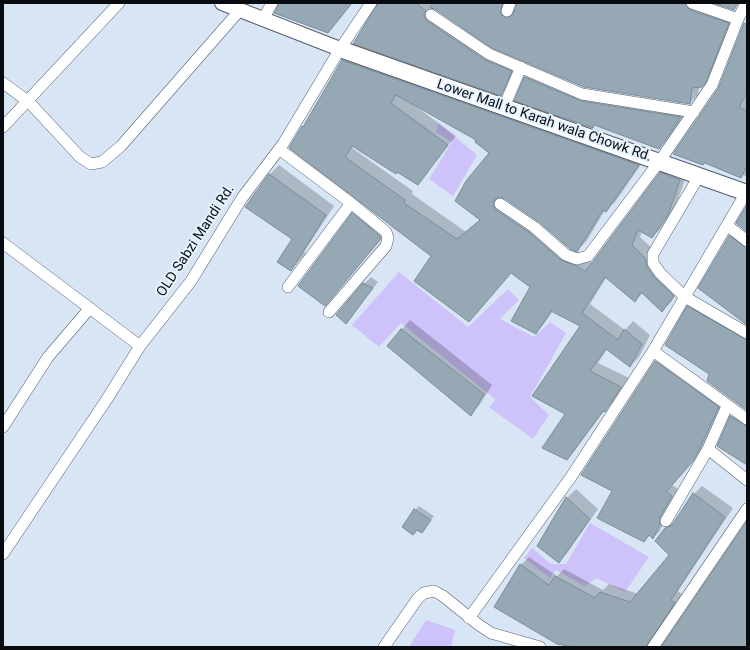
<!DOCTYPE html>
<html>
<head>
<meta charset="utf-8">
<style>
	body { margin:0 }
	#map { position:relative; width:750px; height:650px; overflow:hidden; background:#d8e5f5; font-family:Roboto,sans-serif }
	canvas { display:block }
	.frame { position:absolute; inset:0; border:4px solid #080c11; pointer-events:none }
</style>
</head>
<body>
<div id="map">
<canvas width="750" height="650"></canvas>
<div class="frame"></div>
</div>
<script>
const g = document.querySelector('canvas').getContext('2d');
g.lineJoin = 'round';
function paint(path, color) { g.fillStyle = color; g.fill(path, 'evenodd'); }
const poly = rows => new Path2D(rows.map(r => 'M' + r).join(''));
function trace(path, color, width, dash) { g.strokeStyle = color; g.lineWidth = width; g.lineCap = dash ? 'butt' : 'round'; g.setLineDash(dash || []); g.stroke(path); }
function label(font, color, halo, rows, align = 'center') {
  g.font = font + ' Roboto,sans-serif'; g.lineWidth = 4; g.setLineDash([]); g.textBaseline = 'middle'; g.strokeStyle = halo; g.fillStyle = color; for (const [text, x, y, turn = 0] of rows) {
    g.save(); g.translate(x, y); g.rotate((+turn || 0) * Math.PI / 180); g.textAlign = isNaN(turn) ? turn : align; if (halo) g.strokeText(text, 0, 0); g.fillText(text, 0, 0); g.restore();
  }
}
const green = poly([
	[438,123,477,155,453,196,429,179,452,142,436,132],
	[399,272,468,327,508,289,519,300,500,319,534,337,550,322,566,333,530,397,549,415,533,439,489,407,496,400,401,323,379,347,352,325],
	[590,523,649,557,625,592,596,578,585,586,556,570,550,578,524,558,532,548,551,564,566,564],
	[426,620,455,630,451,647,409,647]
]);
const shadow = poly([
	[280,3,352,3,328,32],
	[379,3,509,3,510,7,514,10,516,9,517,3,703,3,737,15,717,64,700,84,698,95,690,103,431,6,435,12,494,52,519,63,509,86,501,95],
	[351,52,647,156,615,202,605,210,586,242,577,250,539,221,504,197,501,197,570,252,585,257,593,263,661,173,669,164,688,171,676,205,661,228,652,237,642,231,640,237,654,250,655,258,663,269,682,287,671,302,662,311,643,293,635,301,606,278,590,304,625,330,633,321,650,335,639,357,630,366,607,349,598,363,629,378,613,402,604,411,575,450,567,459,567,413,581,326,553,311,544,324,535,333,531,287,511,272,433,256,303,127,307,122,343,60],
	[414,104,477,140,490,153,481,219,466,232,412,194,413,191,352,148,354,146,417,184,456,136,414,105],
	[534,69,590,92,689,108,668,139,659,148,595,124,593,126,516,100,525,77],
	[725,84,747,98,747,177,743,175,740,177],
	[279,165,334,206,304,252,306,253,291,270,294,238,246,207,270,174],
	[362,205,389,230,325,304,299,285,353,214],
	[738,228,747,235,747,324,699,288,730,236],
	[371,277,378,282,346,323,364,284],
	[696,299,747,328,747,410,710,373,688,307],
	[410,320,492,385,479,406,470,414,388,345],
	[662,355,725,400,700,452,672,485,678,489,666,510,666,516,660,531,653,538,650,535,644,541,614,491,656,362],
	[739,408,747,413,747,464,718,445,731,416],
	[702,486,733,508,678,591,682,594,655,634,655,642,662,646,747,523,747,647,579,647,521,565,529,557,557,576,564,569,603,590,609,584,638,594,670,555,666,529,677,519,694,494],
	[576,489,598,509,567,553,559,561,538,546,567,498],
	[419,506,434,516,422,532,415,510]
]);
const building = poly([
	[279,3,352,3,328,33,274,13,279,3],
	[378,3,416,3,426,11,424,15,427,21,485,60,512,71,501,96,353,44,378,3],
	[433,3,503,3,500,13,504,17,508,18,513,14,517,3,685,3,690,10,729,23,706,82,702,87,692,88,690,104,584,87,492,48,435,9,430,8,433,3],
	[713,3,738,3,734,10,713,3],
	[744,23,747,25,747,93,739,107,747,111,747,166,741,178,705,163,703,165,673,154,718,89,744,23],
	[342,60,639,165,606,212,603,210,577,252,570,249,539,222,504,198,497,198,494,200,494,207,496,210,530,233,561,260,577,266,585,272,660,172,680,180,668,215,652,238,638,230,632,245,646,259,647,267,654,277,674,296,662,312,641,292,635,302,605,277,582,313,618,340,624,329,642,344,630,367,606,349,590,371,621,387,605,412,603,411,567,460,542,448,565,414,532,396,580,326,551,311,536,334,511,321,530,287,511,273,469,322,414,281,431,256,289,148,302,126,303,127,342,60],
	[396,95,476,140,475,142,489,153,466,181,455,201,480,220,457,239,404,203,405,200,345,157,352,146,396,174,397,172,418,185,448,145,391,103,396,95],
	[524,77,581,101,681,117,659,149,594,125,593,128,514,101,524,77],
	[269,174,326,215,291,271,277,262,292,239,245,207,269,174],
	[747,205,747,232,736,223,747,205],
	[352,213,380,236,380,240,325,306,298,286,352,213],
	[729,236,747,248,747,325,698,288,729,236],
	[363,283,373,288,346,324,336,315,363,283],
	[687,306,747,340,747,410,707,381,709,374,665,345,687,306],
	[401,329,484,394,471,416,387,346,401,329],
	[655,361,719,407,694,460,666,492,672,496,660,517,660,524,653,539,649,535,644,542,597,518,612,491,581,475,655,361],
	[730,416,747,426,747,465,717,446,730,416],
	[693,493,725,517,671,600,675,603,646,647,574,647,557,644,494,607,520,564,549,585,555,576,595,598,600,592,630,602,669,555,655,541,665,528,672,525,693,493],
	[566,497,590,519,559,563,537,546,566,497],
	[414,509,431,520,422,533,417,530,413,535,402,527,414,509],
	[747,521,747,647,661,647,747,521]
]);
const minor = poly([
	[692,3,738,19],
	[507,11,510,3],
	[431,15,489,54,582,94,694,112],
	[263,19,272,3],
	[3,83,29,102,80,157,91,164,102,162,121,146,240,10],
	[504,107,521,67],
	[3,127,119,3],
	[279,149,351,203,386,232,388,238,386,246,329,312],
	[699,176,653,254,653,263,660,273,685,297,747,333],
	[500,204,534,227,566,255,577,259,588,256,659,162,712,85,738,19,746,3],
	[728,226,747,241],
	[3,243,140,346],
	[288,287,351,203],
	[653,351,747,419],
	[3,427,48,357,90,308],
	[708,449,747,480],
	[666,521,708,449,727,406],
	[3,554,107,399,140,346,191,281,242,198,283,144,340,49,371,3],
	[469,618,571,477,653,351,747,191],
	[384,647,418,598,424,593,434,591,443,596,479,625,491,633,540,647],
	[653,647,747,509]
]);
const tertiary = poly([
	[222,3,340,49]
]);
const secondary = poly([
	[340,49,747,193]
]);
const streetNames = [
	["Lower Mall to Karah wala Chowk Rd.",544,121,19],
	["OLD Sabzi Mandi Rd.",196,241,-57]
];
paint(green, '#cec2fb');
paint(shadow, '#0003');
paint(building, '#95a8b3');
trace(building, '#7a8c97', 1);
trace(minor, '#535e6c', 12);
trace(tertiary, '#535e6c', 16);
trace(secondary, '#535e6c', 18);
trace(minor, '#fff', 11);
trace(tertiary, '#fff', 14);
trace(secondary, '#fff', 16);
label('14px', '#080c11', '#e7f2ff', streetNames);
</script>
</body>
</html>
